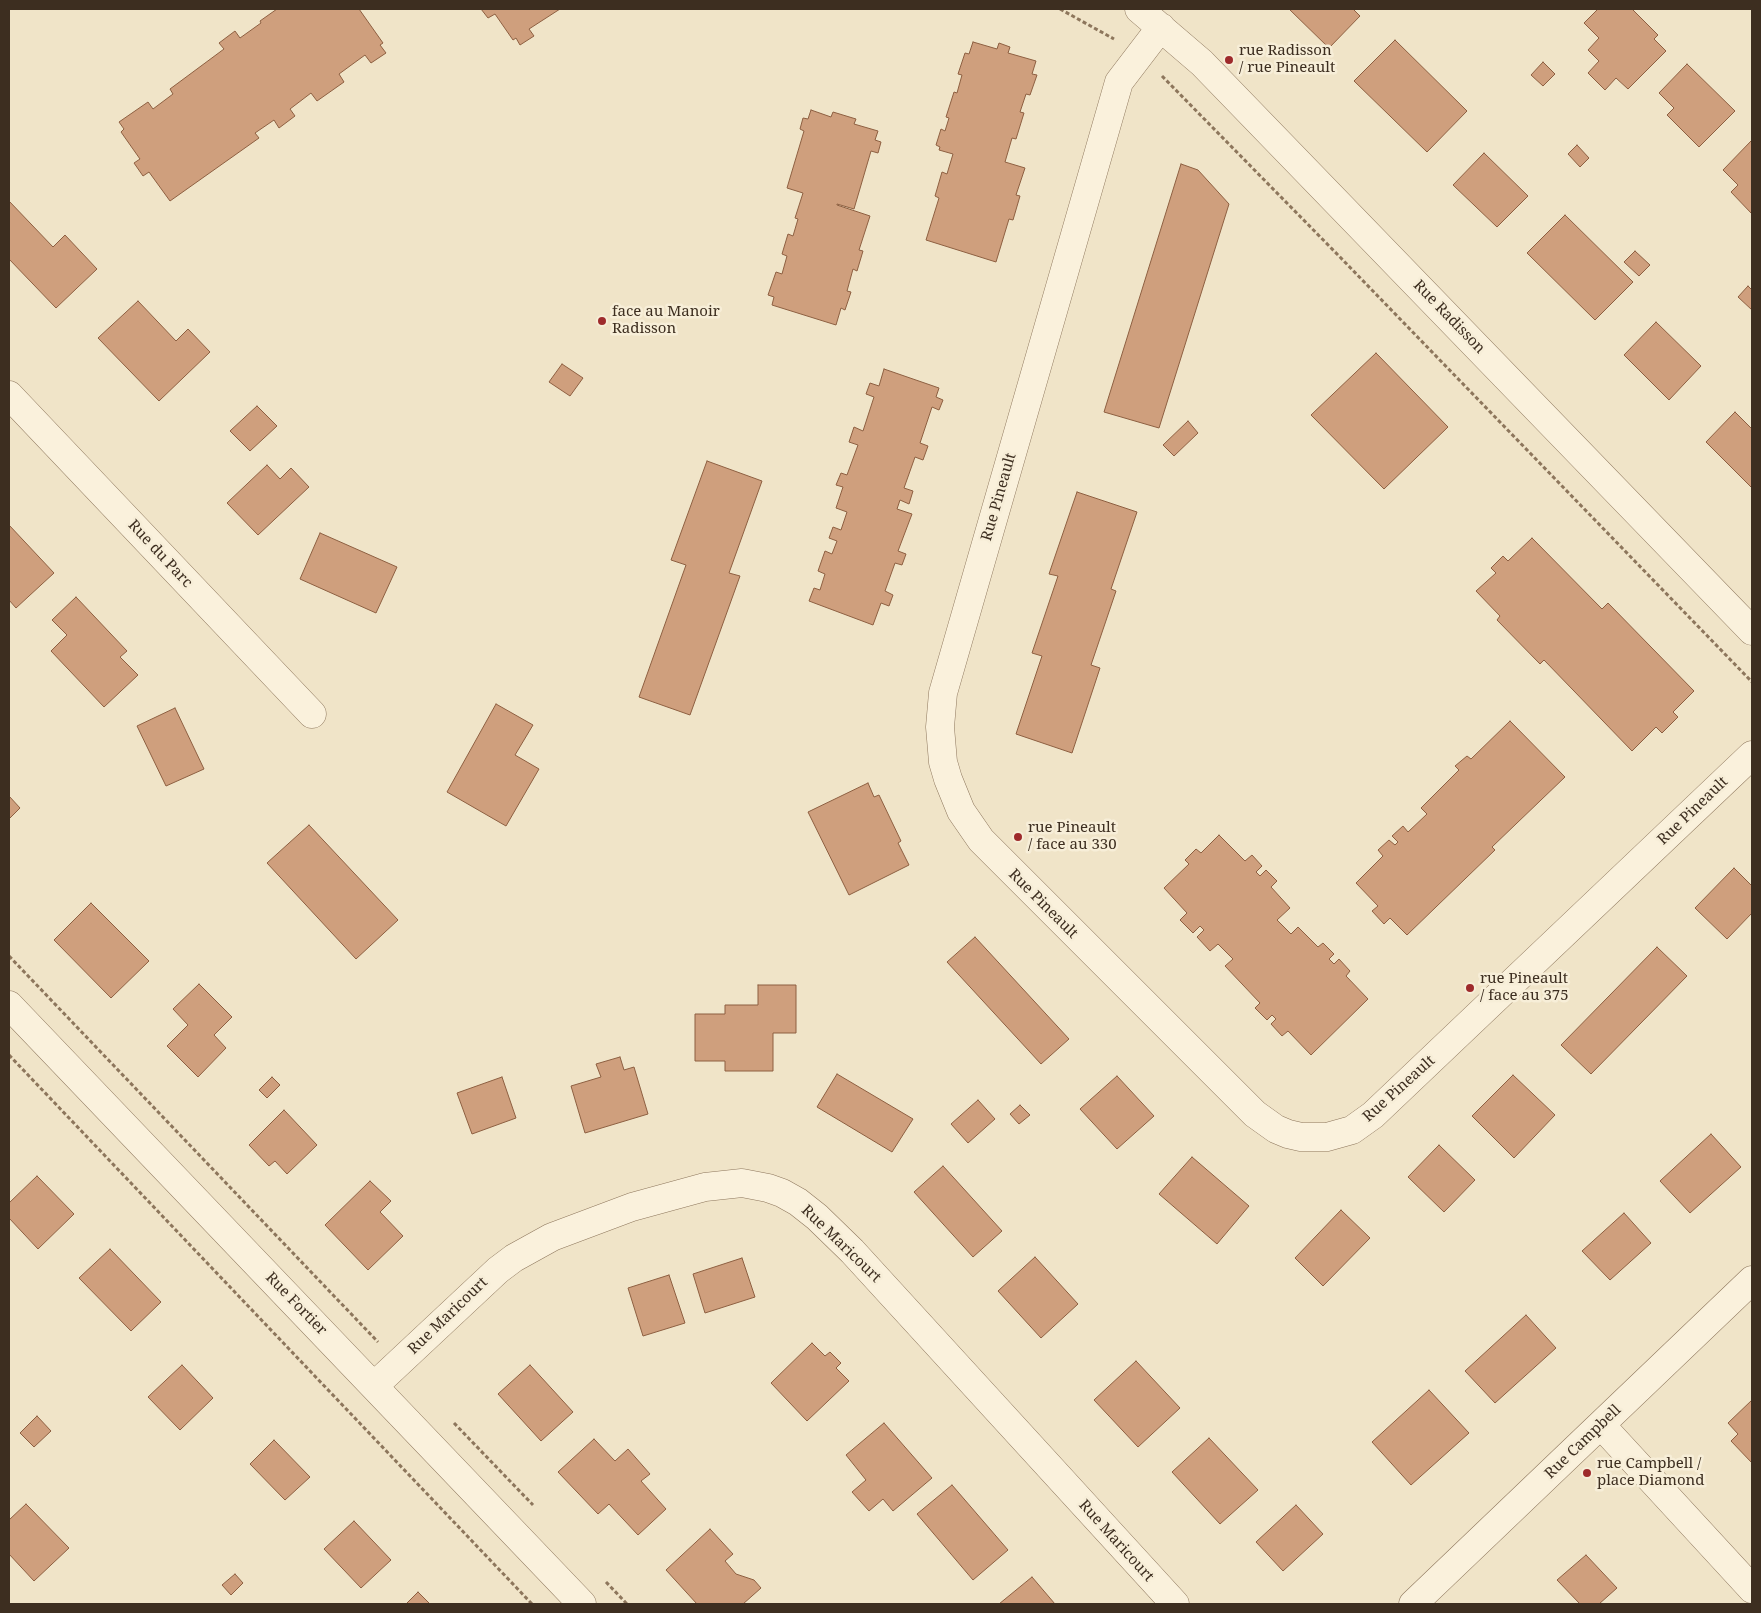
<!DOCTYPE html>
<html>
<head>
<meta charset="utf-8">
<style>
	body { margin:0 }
	#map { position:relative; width:1761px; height:1613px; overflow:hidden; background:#f0e4c8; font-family:"Noto Serif",serif }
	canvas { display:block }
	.frame { position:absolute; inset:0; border:10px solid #3d2e20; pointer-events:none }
</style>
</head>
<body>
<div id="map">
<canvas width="1761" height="1613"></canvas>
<div class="frame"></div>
</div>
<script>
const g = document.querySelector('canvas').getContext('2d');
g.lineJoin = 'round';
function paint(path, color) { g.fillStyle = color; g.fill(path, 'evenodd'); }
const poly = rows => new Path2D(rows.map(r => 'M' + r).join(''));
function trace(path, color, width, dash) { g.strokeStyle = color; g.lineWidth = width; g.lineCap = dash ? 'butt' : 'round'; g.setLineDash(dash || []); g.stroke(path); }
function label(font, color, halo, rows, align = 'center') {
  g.font = font + ' "Noto Serif",serif'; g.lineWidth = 5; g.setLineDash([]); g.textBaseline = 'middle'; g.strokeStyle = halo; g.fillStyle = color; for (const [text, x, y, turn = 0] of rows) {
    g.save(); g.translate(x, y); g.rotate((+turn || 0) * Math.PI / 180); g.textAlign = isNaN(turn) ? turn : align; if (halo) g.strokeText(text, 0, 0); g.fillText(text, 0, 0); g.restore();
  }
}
const building = poly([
	[277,9,359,9,383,43,380,45,386,53,371,63,365,55,339,74,344,82,317,101,311,93,290,109,295,116,279,128,274,120,255,133,259,138,170,201,149,172,143,176,134,163,140,159,121,132,124,129,119,122,148,102,153,109,173,94,170,89,224,49,219,43,235,31,240,38,261,23,260,21,277,9],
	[481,9,560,9,529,29,534,36,520,45,516,38,513,40,495,14,488,18,481,9],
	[1289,9,1353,9,1360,16,1329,48,1289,9],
	[1598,9,1632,9,1658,35,1654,39,1666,51,1628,89,1616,78,1605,90,1588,73,1599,61,1588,50,1599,38,1584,23,1598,9],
	[1395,40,1467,111,1427,152,1354,81,1395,40],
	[973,42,997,49,999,43,1010,47,1008,53,1036,61,1032,74,1037,75,1030,95,1026,94,1020,112,1024,113,1016,139,1012,138,1005,162,1025,168,1016,195,1020,196,1013,220,1009,219,996,262,926,240,939,198,935,196,942,172,947,174,953,154,939,150,940,147,936,145,941,129,945,131,949,118,946,117,954,92,957,93,962,75,958,74,965,53,969,54,973,42],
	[1543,62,1555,74,1543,86,1531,75,1543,62],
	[1687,64,1735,111,1699,147,1667,115,1674,108,1659,93,1687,64],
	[811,110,831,117,833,112,856,119,854,124,878,131,875,140,881,142,878,153,871,151,854,209,837,204,837,205,870,216,859,250,863,251,857,271,853,269,847,291,851,292,845,310,841,308,836,325,772,305,774,297,768,295,776,272,782,274,787,256,782,254,788,234,793,236,798,219,795,218,803,193,787,188,804,131,800,129,803,118,808,119,811,110],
	[1752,140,1752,214,1731,192,1738,185,1723,170,1752,140],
	[1577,145,1589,158,1580,167,1568,154,1577,145],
	[1484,153,1528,196,1497,227,1453,185,1484,153],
	[1181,164,1198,170,1229,204,1159,428,1104,412,1181,164],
	[9,201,53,247,65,235,97,269,56,308,9,259,9,201],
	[1565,215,1633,282,1595,320,1527,253,1565,215],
	[1635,251,1650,265,1639,276,1624,262,1635,251],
	[1748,286,1752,290,1752,310,1738,297,1748,286],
	[138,301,176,341,188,329,210,352,159,401,98,338,138,301],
	[1656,322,1701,366,1669,400,1624,355,1656,322],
	[1376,353,1448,427,1384,489,1311,415,1376,353],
	[562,364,583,378,570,396,549,382,562,364],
	[884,369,939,388,936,397,943,400,939,410,932,407,920,443,928,446,923,460,915,457,904,488,913,491,909,504,900,500,897,509,912,514,898,551,906,554,902,565,895,563,885,591,893,595,889,606,881,603,873,625,809,601,814,588,820,590,825,574,818,571,825,551,832,554,837,541,829,538,833,527,841,530,847,512,836,508,843,487,836,485,841,473,847,475,858,445,849,442,854,427,863,431,874,397,866,394,870,383,879,386,884,369],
	[257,406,277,426,250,451,230,431,257,406],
	[1735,412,1752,429,1752,488,1706,442,1735,412],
	[1188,421,1198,433,1174,456,1163,445,1188,421],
	[707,461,762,481,729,573,740,576,690,715,639,697,686,565,671,560,707,461],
	[267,465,280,479,291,468,309,487,258,535,227,503,267,465],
	[1077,492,1137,512,1111,589,1116,591,1091,665,1100,668,1072,753,1016,734,1042,656,1032,653,1058,576,1049,574,1077,492],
	[9,525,54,573,16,608,9,600,9,525],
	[320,533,397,567,376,613,300,579,320,533],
	[1532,538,1602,609,1608,603,1694,691,1673,712,1678,717,1662,733,1656,727,1632,751,1544,660,1540,664,1497,620,1500,616,1476,591,1496,573,1491,568,1503,556,1508,561,1532,538],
	[76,597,127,651,120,657,138,675,104,707,51,651,67,635,52,620,76,597],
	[496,704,533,725,515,755,539,769,506,826,447,792,496,704],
	[175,708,204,769,166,786,137,726,175,708],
	[1510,721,1565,777,1492,847,1495,850,1407,935,1390,918,1384,924,1372,911,1378,906,1356,883,1383,856,1378,850,1389,840,1395,845,1398,842,1392,836,1403,826,1408,832,1427,814,1421,808,1459,770,1455,766,1467,756,1471,759,1510,721],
	[868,783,874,797,879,795,901,841,898,843,909,865,849,895,808,812,868,783],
	[9,796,20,808,9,819,9,796],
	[309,825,398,920,356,959,267,863,309,825],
	[1219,835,1245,861,1252,855,1262,866,1256,872,1260,876,1266,870,1277,881,1271,887,1290,908,1277,920,1291,934,1298,927,1318,947,1323,943,1334,954,1329,959,1334,964,1339,959,1350,971,1346,976,1368,999,1311,1055,1288,1031,1282,1036,1271,1024,1276,1019,1272,1015,1267,1020,1255,1008,1260,1003,1225,966,1233,959,1218,944,1210,951,1197,937,1204,930,1200,926,1193,933,1180,920,1187,913,1164,888,1189,864,1185,860,1196,849,1201,853,1219,835],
	[1734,868,1752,886,1752,913,1727,939,1695,908,1734,868],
	[91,903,149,961,111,998,54,940,91,903],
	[975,937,1069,1039,1041,1064,947,962,975,937],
	[1657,947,1687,976,1591,1074,1561,1045,1657,947],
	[199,984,232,1017,214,1035,226,1048,198,1077,167,1046,188,1025,173,1009,199,984],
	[758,985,796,985,796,1033,773,1033,773,1071,725,1071,725,1061,695,1061,695,1014,725,1014,725,1005,758,1005,758,985],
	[620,1057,624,1070,634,1067,648,1114,585,1133,571,1086,601,1077,596,1064,620,1057],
	[837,1074,913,1119,892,1152,817,1107,837,1074],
	[1513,1075,1555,1115,1514,1158,1472,1116,1513,1075],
	[1117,1076,1154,1116,1117,1149,1080,1109,1117,1076],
	[272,1077,280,1085,267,1098,259,1090,272,1077],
	[502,1077,516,1118,472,1134,457,1093,502,1077],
	[978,1100,995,1119,968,1143,951,1124,978,1100],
	[1020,1105,1030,1115,1019,1124,1010,1114,1020,1105],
	[284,1110,317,1145,287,1174,275,1161,269,1166,249,1145,284,1110],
	[1711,1134,1741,1167,1690,1213,1660,1181,1711,1134],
	[1439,1145,1475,1180,1444,1212,1408,1177,1439,1145],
	[1192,1157,1249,1206,1217,1244,1159,1194,1192,1157],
	[943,1166,1002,1231,973,1257,914,1192,943,1166],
	[37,1176,74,1214,38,1249,9,1218,9,1203,37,1176],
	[370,1181,391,1201,380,1212,403,1236,368,1270,325,1225,370,1181],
	[1341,1210,1370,1238,1323,1286,1295,1258,1341,1210],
	[1624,1213,1651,1243,1610,1280,1582,1251,1624,1213],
	[110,1249,161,1302,131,1331,79,1278,110,1249],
	[1035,1257,1078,1304,1041,1338,998,1291,1035,1257],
	[742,1258,755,1297,705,1313,693,1274,742,1258],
	[669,1275,685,1323,643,1336,628,1288,669,1275],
	[1526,1315,1556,1348,1495,1403,1465,1371,1526,1315],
	[812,1343,825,1356,830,1352,841,1363,836,1368,849,1381,807,1421,771,1383,812,1343],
	[1136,1361,1180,1408,1138,1447,1094,1400,1136,1361],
	[182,1365,213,1398,180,1430,148,1397,182,1365],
	[530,1365,573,1412,541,1441,498,1394,530,1365],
	[1429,1390,1469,1433,1411,1485,1372,1442,1429,1390],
	[1752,1400,1752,1463,1731,1441,1738,1434,1728,1423,1752,1400],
	[37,1416,51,1431,34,1447,20,1433,37,1416],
	[884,1423,932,1478,893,1511,883,1499,869,1511,852,1492,866,1480,846,1455,884,1423],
	[1209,1438,1258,1490,1220,1524,1172,1472,1209,1438],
	[594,1439,615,1461,628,1449,650,1474,641,1481,666,1509,638,1535,609,1504,598,1514,558,1472,594,1439],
	[274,1440,310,1477,285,1500,250,1464,274,1440],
	[952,1485,1008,1550,973,1580,917,1514,952,1485],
	[26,1504,69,1548,34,1581,9,1554,9,1520,26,1504],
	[1296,1505,1323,1534,1283,1571,1256,1542,1296,1505],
	[354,1521,391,1560,361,1588,324,1549,354,1521],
	[710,1529,733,1554,725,1561,736,1574,754,1580,761,1588,743,1604,697,1604,666,1570,710,1529],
	[1586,1555,1617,1588,1599,1604,1580,1604,1557,1580,1586,1555],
	[235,1574,243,1583,231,1595,222,1585,235,1574],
	[1032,1577,1055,1604,999,1604,1032,1577],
	[418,1592,430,1604,406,1604,418,1592]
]);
const path = poly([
	[1060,9,1114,39],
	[1162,76,1339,256,1752,682],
	[9,956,378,1342],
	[9,1055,532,1604],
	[454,1423,533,1505],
	[606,1582,627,1604]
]);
const minor = poly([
	[1139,9,1202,63,1752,631],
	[1161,27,1119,82,943,693,940,727,943,762,948,779,961,811,981,840,1255,1114,1276,1129,1288,1134,1301,1137,1327,1137,1352,1130,1373,1115,1752,755],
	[9,395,312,714],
	[9,1005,582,1604],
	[374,1386,498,1270,514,1258,552,1237,632,1207,705,1187,742,1183,768,1188,782,1193,798,1202,817,1217,852,1251,1175,1604],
	[1601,1425,1752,1589],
	[1413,1604,1752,1280]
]);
const markers = [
	[1229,60,5,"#9e2a2b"],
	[602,321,5,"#9e2a2b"],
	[1018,837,5,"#9e2a2b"],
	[1470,988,5,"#9e2a2b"],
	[1587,1473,5,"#9e2a2b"]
];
const poiNames = [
	["rue Radisson",1239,51],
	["/ rue Pineault",1239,68],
	["face au Manoir",612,312],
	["Radisson",612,329],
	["rue Pineault",1028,828],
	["/ face au 330",1028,845],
	["rue Pineault",1480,979],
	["/ face au 375",1480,996],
	["rue Campbell /",1597,1464],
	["place Diamond",1597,1481]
];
const streetNames = [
	["Rue Radisson",1449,317,46],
	["Rue Pineault",999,497,-74],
	["Rue du Parc",160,554,47],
	["Rue Pineault",1693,811,-44],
	["Rue Pineault",1043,904,45],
	["Rue Pineault",1399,1089,-42],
	["Rue Maricourt",841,1244,44],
	["Rue Fortier",296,1304,46],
	["Rue Maricourt",448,1316,-44],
	["Rue Campbell",1583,1442,-44],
	["Rue Maricourt",1116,1541,48]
];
paint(building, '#cf9f7d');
trace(building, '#8d5f41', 1);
trace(minor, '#8d765c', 29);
trace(path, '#8d765c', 3, [4, 2.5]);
trace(minor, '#faf1dc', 28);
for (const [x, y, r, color] of markers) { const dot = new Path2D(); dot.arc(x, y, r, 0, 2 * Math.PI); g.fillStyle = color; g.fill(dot); trace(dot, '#f7eed8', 2); }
label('15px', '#3d2e20', '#f7eed8', poiNames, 'left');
label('15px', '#3d2e20', '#f7eed8', streetNames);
</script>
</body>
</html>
